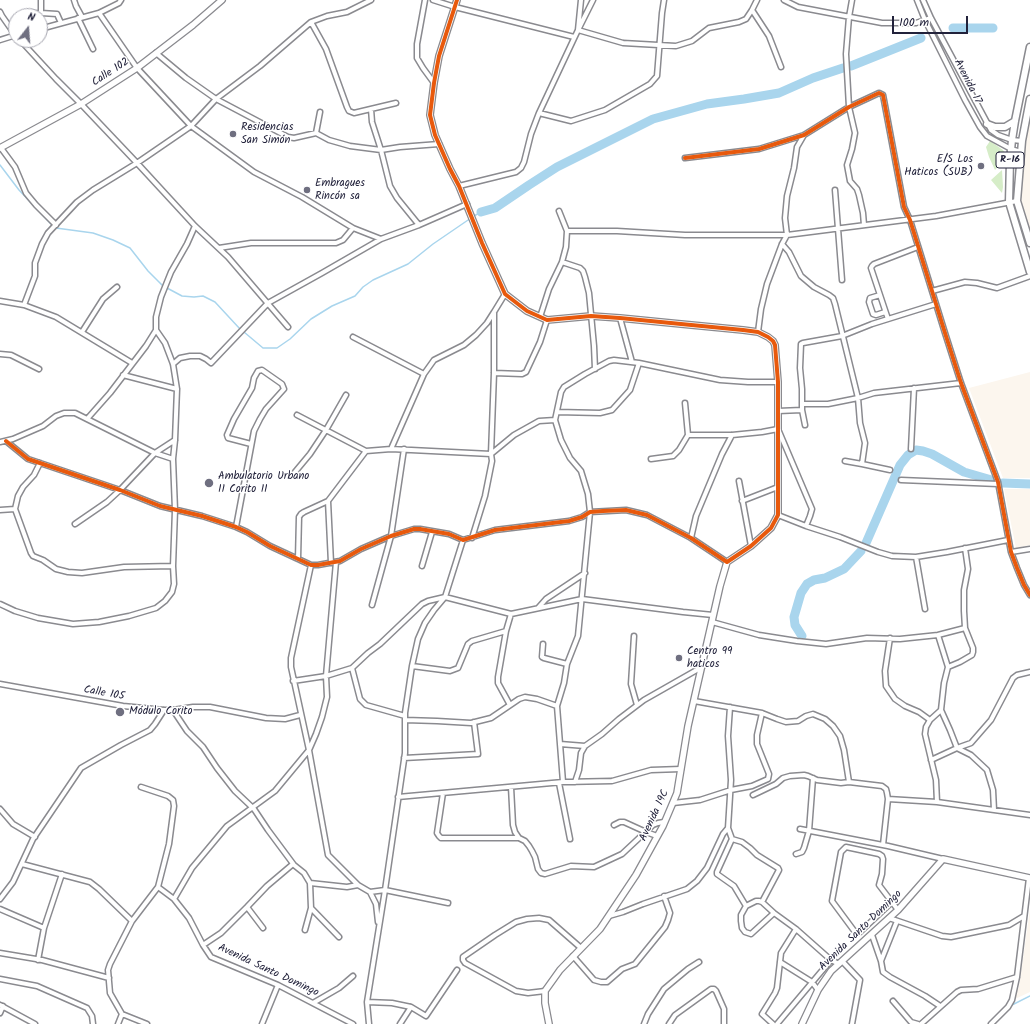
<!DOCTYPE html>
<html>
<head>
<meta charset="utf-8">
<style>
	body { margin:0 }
	#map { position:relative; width:1030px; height:1024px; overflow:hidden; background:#fff; font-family:Kalam,sans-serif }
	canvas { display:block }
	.north { position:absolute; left:8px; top:8px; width:40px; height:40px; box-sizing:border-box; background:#fff; border:1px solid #a7a7b1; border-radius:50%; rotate:17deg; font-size:11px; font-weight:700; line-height:16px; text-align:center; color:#22223b }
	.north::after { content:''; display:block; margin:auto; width:14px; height:18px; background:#6f6f80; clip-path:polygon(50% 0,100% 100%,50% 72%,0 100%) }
	.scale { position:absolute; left:892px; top:16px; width:76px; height:18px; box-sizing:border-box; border:2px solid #22223b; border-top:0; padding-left:5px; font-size:12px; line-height:14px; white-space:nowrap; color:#22223b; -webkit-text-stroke:3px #fff; paint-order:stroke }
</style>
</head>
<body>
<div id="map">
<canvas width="1030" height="1024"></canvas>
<div class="north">N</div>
<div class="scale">100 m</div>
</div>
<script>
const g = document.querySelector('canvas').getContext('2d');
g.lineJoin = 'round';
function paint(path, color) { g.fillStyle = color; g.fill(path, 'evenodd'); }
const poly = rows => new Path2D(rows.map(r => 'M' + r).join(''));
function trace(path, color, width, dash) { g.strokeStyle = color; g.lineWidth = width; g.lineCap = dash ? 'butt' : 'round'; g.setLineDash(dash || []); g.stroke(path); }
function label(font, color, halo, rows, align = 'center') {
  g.font = font + ' Kalam,sans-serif'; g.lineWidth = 3; g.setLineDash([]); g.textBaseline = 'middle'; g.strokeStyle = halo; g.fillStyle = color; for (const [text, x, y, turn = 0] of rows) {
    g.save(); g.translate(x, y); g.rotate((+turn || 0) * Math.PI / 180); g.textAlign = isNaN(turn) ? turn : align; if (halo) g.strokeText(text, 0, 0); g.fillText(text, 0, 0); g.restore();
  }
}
const built = poly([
	[1030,120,1030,231,1021,203,1025,145],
	[1030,372,1030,478,1003,478,969,388],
	[1004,489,1030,489,1030,545,1016,548],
	[1030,909,1030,992,1013,1000,1019,987]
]);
const green = poly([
	[990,141,1003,150,1005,153,1005,159,995,170,989,157,986,147],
	[1002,170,1003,187,1002,193,991,180]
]);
const stream = poly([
	[0,165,19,190,51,224],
	[474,216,481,212],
	[56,228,93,233,113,240,130,248,148,271,163,286],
	[167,288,182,296,194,297,203,296,215,302,240,329],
	[244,332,263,348,277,348,290,339,311,319,332,306,355,296,363,287,373,280,408,264,433,244,471,218],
	[1012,1005,1030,996]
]);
const river = poly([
	[953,28,993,28],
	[851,66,921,38],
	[481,212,495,208,529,185,557,167,653,119,707,104,744,99,779,93,813,78,843,68],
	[1003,483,1030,484],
	[866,543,900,465,908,455,916,450,923,451,932,454,964,472,995,481],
	[802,636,795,625,794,617,801,593,807,584,814,580,825,578,844,569,861,551]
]);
const street = poly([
	[41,0,41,13,57,14,61,23],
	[74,0,76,6,82,17],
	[425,0,417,44,417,58,423,68,434,83],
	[433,0,455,7,574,37],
	[593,0,578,30,623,43,676,46,692,41,709,28,739,22,746,19,752,10,757,0],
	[784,0,798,7,882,23,916,23,931,18],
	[852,0,849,17,846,54,849,107,855,133,852,149,847,165,850,181,857,189,859,195,863,213,864,225],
	[917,0,925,20,965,100,980,127,987,136,1011,149,1021,152],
	[923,0,931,18,991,130,998,135,1012,140,1022,141],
	[752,10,769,36,781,67],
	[0,12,2,16,16,36],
	[99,13,137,68,191,126,254,172,302,197,353,228],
	[25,16,27,14,41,13],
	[78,18,93,49],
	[311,22,326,49,347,107,349,111,354,113,396,103],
	[40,29,99,13,119,3,121,0],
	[0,40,16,35],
	[20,40,56,79,81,104,137,163,195,226,228,257,288,327],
	[156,53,186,78,216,99,288,137,294,138,316,133,329,140,350,146,381,150,400,147,439,144],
	[371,109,372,122,381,150,390,186,397,198,419,225],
	[539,113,571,121,605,110,650,84,657,76,662,13,664,0],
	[316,133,320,112],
	[1,148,15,167,26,193,36,205,56,225],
	[685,158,759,149,804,135,849,107,879,93,883,95,904,207,910,220,945,333,961,383,998,482,1011,552,1017,568,1024,585,1030,595],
	[459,186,516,172,521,168,524,162,531,134,539,113,578,30,581,0],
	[835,190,842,280],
	[567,231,617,231,685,235,787,235,936,216,1017,201],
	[782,244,789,252,801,276,814,287,829,295,833,298,835,304,858,398,860,423,865,443,862,464,845,461],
	[219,248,251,243,336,243,343,240,353,228,381,239],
	[562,262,580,268,583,271,585,277,589,293,594,346,595,369],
	[932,291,965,282,977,283,997,288,1030,276],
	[880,295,870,298,869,302,873,314,876,315,885,312],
	[0,301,24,305,56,317,132,363],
	[24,305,35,276,35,263,42,244,48,233,77,202,93,190,137,163,191,126,216,99,260,66,311,22,327,16,347,12,371,0],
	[540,317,549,289,562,262,566,247,567,231,559,211],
	[620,318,632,362],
	[888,319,871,268,872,266,874,264,918,247],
	[82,332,103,299,117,287],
	[758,332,761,309,767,284,782,244,787,235,785,218,787,196,794,168,797,147,804,135],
	[353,337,424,374],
	[0,354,11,355,39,369],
	[173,364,180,358,190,356,200,356,206,359,211,363,268,303,322,273,381,239,419,225,467,204],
	[494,373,522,374,526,372,540,342,547,320],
	[123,375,177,389],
	[802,404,828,404,858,398,874,393,961,383],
	[778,411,802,410],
	[557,412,600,413,612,410,630,390,639,363],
	[297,415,366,451],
	[87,419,110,393,146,346,156,330,156,317,161,297,171,272,187,244,195,226],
	[805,425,802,410,802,389,800,368,801,344,803,343,842,336,872,324,936,304],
	[688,435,732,435,762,432,778,429,812,509,810,516,806,526],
	[6,441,28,459,120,490,160,506,202,516,236,527,247,532,270,546,311,565,318,565,340,561,361,549,391,536,414,529,420,529,449,534,463,540,495,530,569,521,582,517,590,512,626,510,647,515,691,538,727,562],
	[0,442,13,439,43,426,56,416,64,413,75,413,155,453,173,459],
	[391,449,424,374,434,360,464,345,476,335,487,323,494,312],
	[911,449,914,388],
	[651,459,673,456,679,450,688,435,685,403],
	[40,463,34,475,23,487,18,496,15,509,31,553,33,556,43,560,56,569,68,572,82,573,124,567,173,566],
	[862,464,890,470],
	[295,472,310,454,326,430,346,395],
	[901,480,998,484],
	[739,481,751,546],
	[328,501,331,563],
	[742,501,778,487],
	[0,510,15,509],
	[778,515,806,526,840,537,878,552,892,556,916,557,947,552,1008,540],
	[75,524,107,502,120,490,155,453,175,440],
	[236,527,254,431,260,419,266,409,284,389,282,384,262,370,258,371,254,378,252,388,234,419,227,435,228,438,251,444],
	[472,538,485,496,492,461,491,454,494,373,494,312,505,294],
	[691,538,696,516,722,454,732,435],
	[1011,552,1030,549],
	[916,557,925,609],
	[298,559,299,517,301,514,304,512,328,501,366,451,391,449,491,454,514,435,539,421,555,420],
	[311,565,291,658,291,667,309,750,328,855,358,885,370,892,376,904,378,922],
	[422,566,432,532],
	[0,604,15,611,38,618,73,624,99,622,129,616,156,608,165,601,172,592,174,584,173,566,175,510,173,459,175,440,177,389,173,364,165,343,156,330],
	[372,605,391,536,404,449],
	[538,608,546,599,585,573],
	[712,622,759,635,797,641,826,644,867,638,900,639,938,635,965,628],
	[634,636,631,684,637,705],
	[890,638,885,671,886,686,895,699,905,706,919,712,930,720],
	[543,644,542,657,544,658,567,664],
	[412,666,450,671,458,668,468,644,472,641,506,631],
	[948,667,960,662,972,655,973,652,973,648,965,628,964,611,964,590,968,569,965,548],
	[352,668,360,699,366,705,405,716],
	[293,681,326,676,352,668,368,653,380,644,422,604,428,601,445,597,511,614,582,599,683,612,713,615],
	[0,684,123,706,164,710,173,710,193,707,210,707,266,718,285,719,300,715],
	[694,701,762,713,777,719,786,722,798,721,806,716,813,714,825,719,833,726,840,736,844,750,849,782,882,786,886,789,887,793,888,799,883,845],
	[510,705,498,683,498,677,506,631,511,614],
	[173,710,187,731,203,747,217,768,235,791,254,809,268,830,294,865,304,873,310,883,311,908,339,937],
	[941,710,950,730,957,748,971,755,987,770,993,790,994,810],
	[405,720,437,721,471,723,491,718,519,699,525,697,537,699,557,706],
	[560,744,585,746],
	[404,758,478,754,474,722],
	[931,760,957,748,971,743,991,720,1013,678,1017,675,1030,672],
	[563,782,557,706,564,683,567,664,578,636,590,512,588,494,581,471,570,458,561,440,555,420,561,392,564,387,585,374,609,361,614,360,639,363,720,380,748,382,778,382],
	[575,782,579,770,581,753,585,746,602,734,619,719,644,700,702,667],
	[559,783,570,839],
	[141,787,168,796,173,800,174,806,169,844,158,887,132,921,110,964,108,970,110,993,122,1014,147,1024],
	[511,787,513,825,515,832,519,838,525,841,529,846,532,851,535,857,538,869,541,873,545,874,571,866,594,867,622,854,653,825,658,823,664,822],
	[443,793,437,833,439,836,441,838,519,838],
	[753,795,776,784,783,778,790,776,804,775,808,776,817,780,841,783,849,782],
	[398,797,563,782,612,781,651,770,681,769],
	[888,799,937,802,1030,815],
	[937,802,936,780,925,734,926,727,930,720,941,710,944,683,948,667,938,635],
	[673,803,700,800,731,790,752,786,768,779,769,774,757,744,757,735,762,713],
	[0,809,13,824,35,837],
	[614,825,620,822,624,822,646,832,657,836],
	[728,828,732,839,717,872,717,874,734,886,746,906],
	[800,829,888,846,943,859],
	[732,839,742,842,750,848,757,855,778,868,779,870,762,902],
	[796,854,802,852,804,848,809,831,813,778],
	[22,864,90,882,99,889,132,921],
	[310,883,347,887,358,885],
	[158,887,174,899,189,918,203,945,211,957,278,985,353,1024],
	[370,892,385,890,448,903],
	[0,899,13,882,33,839,81,768,121,745,150,730,155,724,164,710],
	[174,899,192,868,227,826,275,791,309,750,316,734,322,717,327,697,326,676,336,562],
	[892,902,860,932,858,933,855,932,832,901,841,852,846,847,879,854,882,856,883,859,882,874,879,885,898,910],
	[247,907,263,928],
	[0,909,44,928],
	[774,913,751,934,745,932,742,928,741,921,741,915,746,906,756,901,759,901,762,902,774,913,796,929,831,960,839,964],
	[609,916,623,912,643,904,687,889,697,881,707,868,723,834,728,828,731,780,728,736,730,707],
	[889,918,942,936,951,937,1009,925,1024,916],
	[305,930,311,908],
	[872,935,881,961,883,972,890,977,925,996,940,1006],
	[203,945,221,933,247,907,267,886,293,864],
	[0,953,42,960,109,978],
	[573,956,594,980,601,982,607,982,622,969,635,964,665,927,668,920,670,913,664,896],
	[38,960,44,928,62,874],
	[842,961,860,980,852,1024],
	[881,961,897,921],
	[780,962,812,982,818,990],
	[0,979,37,986,87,1008,92,1016,93,1024],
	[545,991,528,993,516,991,465,963,463,960,463,957,495,935,516,922,527,919,539,918,549,920,581,948],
	[893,1001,911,1022,918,1024],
	[367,1002,392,1003,411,1007,426,1016,457,970],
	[313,1003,339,988,353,976],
	[0,1005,35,1024],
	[0,1013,3,1006],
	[118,1024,122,1014],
	[262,1024,278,985],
	[369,1024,367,1002,385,890,405,753,405,713,412,666,418,639,425,623,434,610,445,597,463,540],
	[400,1024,411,1007],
	[644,1024,648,1014,664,989,688,969,699,962],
	[669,1024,675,1015,711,989,714,989,716,991,724,1009,724,1024],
	[773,1024,762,1014,775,993,777,988,781,953,796,929],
	[777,1024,831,960],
	[921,1024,957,992,961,990,978,989,1017,977],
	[991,1024,1008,1007,1012,1000,1017,977,1029,878]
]);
const secondary = poly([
	[457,0,439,56,434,83,430,115,435,135,450,169,459,186,482,243,505,294,527,311,547,320,591,316,620,318,681,324,743,330,758,332,768,337,773,341,775,345,778,382,778,515,771,528,751,546,727,562,720,586,688,726,677,793,663,826,636,875,600,929,560,970,545,991,545,1003,549,1024],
	[0,148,81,104,137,68,193,25,222,0],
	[802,1024,818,990,831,971,898,910,943,859,1030,878]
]);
const primary = poly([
	[1030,47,1015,121,1012,140,1010,160,1009,202,1030,272],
	[1030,99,1022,141,1017,201,1030,243],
	[987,124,995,127,1005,127,1015,121]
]);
const cycleway = poly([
	[685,158,759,149,804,135,849,107,879,93,883,95,904,207,910,220,945,333,961,383,998,482,1011,552,1017,568,1024,585,1030,595],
	[6,441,28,459,120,490,160,506,202,516,236,527,247,532,270,546,311,565,318,565,340,561,361,549,391,536,414,529,420,529,449,534,463,540,495,530,569,521,582,517,590,512,603,511,626,510,647,515,691,538,727,562,751,546,771,528,778,515,778,382,775,345,773,341,768,337,758,332,743,330,681,324,620,318,591,316,547,320,527,311,505,294,482,243,459,186,450,169,435,135,430,115,434,83,439,56,457,0]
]);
const markers = [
	[233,134,4,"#6f6f80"],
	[981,166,4,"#6f6f80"],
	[307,190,4,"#6f6f80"],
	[209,483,5,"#6f6f80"],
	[679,658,4,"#6f6f80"],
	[120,712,5,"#6f6f80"]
];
const shields = [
	[1010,160,28]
];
const shieldNames = [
	["R-16",1010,160]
];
const streetNames = [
	["Calle 102",111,73,-33],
	["Avenida 17",967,82,63],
	["Calle 105",104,694,10],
	["Avenida 19C",655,816,-65],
	["Avenida Santo Domingo",861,931,-44],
	["Avenida Santo Domingo",268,971,25]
];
const poiNames = [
	["Residencias",241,128],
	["San Simón",241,141],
	["E/S Los",973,160,"right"],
	["Haticos (SUB)",973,173,"right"],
	["Embragues",315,184],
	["Rincón sa",315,197],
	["Ambulatorio Urbano",218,477],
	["II Corito II",218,490],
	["Centro 99",687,652],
	["haticos",687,665],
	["Módulo Corito",129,712]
];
paint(built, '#fcf6ee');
paint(green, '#d6edc8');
trace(stream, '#a9d5ed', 1.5);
trace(river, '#a9d5ed', 9);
trace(street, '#8a8a8f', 7);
trace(secondary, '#8a8a8f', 8);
trace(primary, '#8a8a8f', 9);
trace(street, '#fff', 4);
trace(secondary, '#fff', 5.5);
trace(primary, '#fff', 6);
trace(cycleway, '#e8590c', 4);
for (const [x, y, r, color] of markers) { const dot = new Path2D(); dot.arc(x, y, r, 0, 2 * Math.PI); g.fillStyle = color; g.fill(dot); trace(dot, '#fff', 1.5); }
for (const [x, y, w] of shields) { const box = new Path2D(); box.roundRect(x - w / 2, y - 8, w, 16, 3); g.fillStyle = '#fff'; g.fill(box); trace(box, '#22223b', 1); }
label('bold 10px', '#22223b', null, shieldNames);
label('11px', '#22223b', '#fff', streetNames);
label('11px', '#22223b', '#fff', poiNames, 'left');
</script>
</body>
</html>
